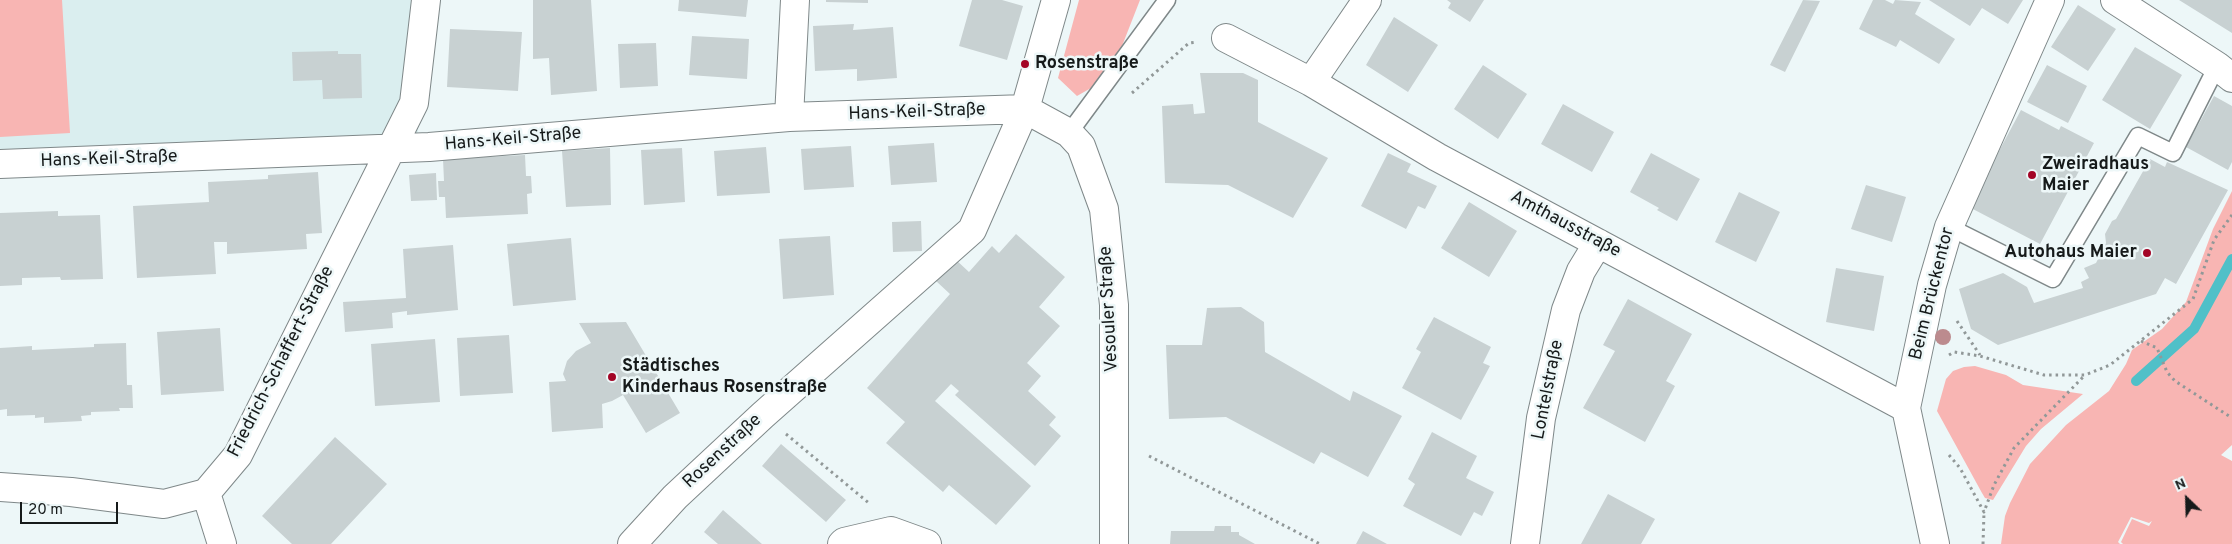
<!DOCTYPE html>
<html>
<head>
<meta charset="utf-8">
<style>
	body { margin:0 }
	#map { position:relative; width:2232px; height:544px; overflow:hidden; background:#edf7f8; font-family:Overpass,sans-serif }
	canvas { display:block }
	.north { position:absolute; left:2162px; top:474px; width:50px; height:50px; -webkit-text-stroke:4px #edf7f8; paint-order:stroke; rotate:336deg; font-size:14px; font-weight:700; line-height:20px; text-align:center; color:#161a1a }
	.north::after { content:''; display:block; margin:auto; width:18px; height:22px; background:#161a1a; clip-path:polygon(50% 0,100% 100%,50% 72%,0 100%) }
	.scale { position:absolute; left:20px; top:502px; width:98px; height:22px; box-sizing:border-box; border:2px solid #161a1a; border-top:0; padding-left:6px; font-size:15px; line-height:18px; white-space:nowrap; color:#161a1a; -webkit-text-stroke:4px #edf7f8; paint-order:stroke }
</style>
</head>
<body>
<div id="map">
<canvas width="2232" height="544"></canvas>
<div class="north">N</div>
<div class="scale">20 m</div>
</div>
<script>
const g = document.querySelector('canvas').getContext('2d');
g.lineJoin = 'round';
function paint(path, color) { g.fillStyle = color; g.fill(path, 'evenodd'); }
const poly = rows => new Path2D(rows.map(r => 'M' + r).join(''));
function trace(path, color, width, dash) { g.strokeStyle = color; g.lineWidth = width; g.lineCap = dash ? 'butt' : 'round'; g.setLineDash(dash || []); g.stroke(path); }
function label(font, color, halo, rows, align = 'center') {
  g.font = font + ' Overpass,sans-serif'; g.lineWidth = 5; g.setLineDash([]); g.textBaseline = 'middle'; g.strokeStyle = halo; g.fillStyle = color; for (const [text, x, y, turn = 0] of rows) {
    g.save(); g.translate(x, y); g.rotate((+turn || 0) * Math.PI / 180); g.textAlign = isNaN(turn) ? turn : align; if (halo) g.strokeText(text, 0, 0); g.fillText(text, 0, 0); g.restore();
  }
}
const built = poly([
	[0,0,421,0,418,136,0,161]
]);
const green = poly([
	[0,0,62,0,70,133,0,137],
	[1079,0,1140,0,1122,46,1091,88,1077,96,1058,78],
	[2232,191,2232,445,2221,455,2232,461,2232,544,2123,544,2121,542,2132,519,2149,526,2152,521,2149,523,2131,517,2118,542,2120,544,2001,544,2005,516,2010,503,2030,464,2066,425,2109,391,2126,364,2132,350,2162,329,2186,302,2213,229],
	[1975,366,2006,375,2023,385,2083,394,2041,429,2026,446,1993,500,1985,498,1982,493,1937,411,1946,379,1953,371,1964,367]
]);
const stream = poly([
	[2136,381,2194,329,2232,259]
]);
const building = poly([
	[533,0,591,0,597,91,551,95,549,58,533,59],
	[679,0,748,0,746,17,678,11],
	[826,0,868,0,868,3,826,2],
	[972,0,1002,0,1023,6,1007,60,959,46],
	[1447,0,1484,0,1470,22,1448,8,1451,3],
	[1803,0,1820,1,1785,72,1770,65],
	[1873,0,1885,0,1893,4,1895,0,1921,2,1915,14,1955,39,1939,64,1900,40,1896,47,1859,29],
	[1929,0,2023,0,2008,24,1982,8,1970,26],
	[2179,0,2232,0,2232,33],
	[2078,5,2116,29,2088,71,2051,47],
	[1394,17,1438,45,1408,92,1366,65],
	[854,24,853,30,893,27,897,78,857,81,857,69,815,71,813,26],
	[450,29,522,32,518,91,447,87],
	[692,36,749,39,747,79,689,75],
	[656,43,658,86,620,88,618,44],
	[2135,47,2182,75,2150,129,2102,100],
	[338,51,338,54,361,54,362,98,323,99,322,80,293,81,292,52],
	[1483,65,1527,94,1498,139,1454,109],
	[2047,65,2087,86,2068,123,2027,102],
	[1200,73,1243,73,1258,80,1258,122,1328,158,1293,218,1228,185,1165,183,1162,106,1193,104,1194,114,1205,113],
	[2214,96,2232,106,2232,162,2228,170,2186,147],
	[1563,104,1614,132,1592,172,1541,144],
	[2021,110,2059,130,2061,126,2094,143,2040,244,1969,207],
	[934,143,937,182,891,185,888,146],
	[851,146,854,187,804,190,801,149],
	[766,147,770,193,717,196,714,151],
	[610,148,611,205,566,207,562,151],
	[682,148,685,202,644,205,641,150],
	[1388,153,1411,164,1407,172,1437,186,1425,209,1418,206,1406,229,1361,206],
	[1651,153,1700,179,1677,221,1657,210,1659,208,1630,192],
	[525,155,526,176,531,176,532,193,527,194,528,214,446,218,445,197,439,197,438,181,444,181,443,159],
	[2150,159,2165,167,2167,162,2228,190,2176,284,2165,278,2156,294,1998,345,1971,329,1959,289,2003,273,2027,287,2034,303,2083,288,2081,282,2089,278,2084,268,2096,263,2106,243,2105,234,2112,221,2116,219],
	[318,172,322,233,306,234,307,249,227,254,227,242,214,242,216,274,137,278,133,206,209,202,208,182,268,179,268,175],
	[436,173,437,200,411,201,409,175],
	[1866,185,1906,197,1892,242,1851,229],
	[1739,192,1780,212,1756,262,1715,242],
	[1469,202,1517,231,1489,277,1441,248],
	[58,211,58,216,100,215,103,279,61,280,60,277,22,278,22,285,0,286,0,213],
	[921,221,922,251,893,252,892,222],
	[1016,234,1065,277,1039,307,1060,326,1027,363,1041,376,1028,391,1056,417,1049,425,1061,436,1035,466,955,395,959,391,951,384,935,401,1031,486,996,525,949,485,943,492,886,443,905,422,867,388,950,294,936,281,955,259,969,272,992,246,999,253],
	[830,236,834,295,783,299,779,239],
	[571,238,576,300,513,306,507,244],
	[453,245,458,310,407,315,407,311,392,313,393,328,345,332,343,302,406,298,403,249],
	[1836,268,1884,276,1874,331,1826,322],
	[1628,299,1692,334,1666,381,1675,386,1645,442,1583,408,1615,351,1603,345],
	[1241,307,1264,322,1265,352,1350,401,1353,391,1402,416,1368,477,1321,452,1314,464,1226,417,1169,419,1166,345,1202,345,1207,308],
	[1434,317,1491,347,1483,363,1490,366,1461,420,1402,388,1421,352,1416,349],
	[626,322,680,413,646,433,623,395,612,401,602,404,603,428,552,432,549,382,566,381,563,374,567,361,576,351,591,343,579,323],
	[220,328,224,391,161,395,157,332],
	[509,335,513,393,460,396,457,338],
	[435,339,440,402,375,406,371,344],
	[126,343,127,385,132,385,133,408,119,408,120,411,91,412,91,415,81,416,82,421,44,423,44,417,35,418,35,415,7,416,7,409,0,410,0,348,32,346,32,350,94,347,94,344],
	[1432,432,1477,456,1466,478,1494,492,1482,516,1474,512,1461,536,1403,506,1415,484,1408,479],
	[335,437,387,484,331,544,292,544,262,516],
	[781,444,846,500,826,522,762,466],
	[1608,494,1655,519,1641,544,1581,544],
	[723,510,762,544,718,544,704,532],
	[1215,526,1231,526,1231,532,1239,532,1239,535,1255,544,1170,544,1171,531,1214,531],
	[1363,531,1387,544,1356,544]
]);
const path = poly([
	[1132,93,1189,43,1197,42],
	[1957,321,1980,355],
	[2141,341,2157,348,2167,372,2175,381,2232,418],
	[1949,355,1954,352,1980,356,2044,375,2085,375,2110,365,2193,299,2214,240,2232,215],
	[786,434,870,504],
	[1949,455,1960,468,1984,512,1994,485,2014,448,2085,375],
	[1149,456,1320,544],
	[1983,544,1984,512]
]);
const service = poly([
	[1069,133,1167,0],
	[1949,227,2053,279,2138,136,2173,153,2217,66]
]);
const minor = poly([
	[2115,0,2217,66,2232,78],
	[1226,38,1311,82,1437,157,1906,408],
	[1311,82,1367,0],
	[789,117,795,0],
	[0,164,429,147,789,117,1025,109,1069,133,1081,146,1104,209,1114,305,1114,544],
	[0,487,71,492,164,504,206,493,238,455,414,103,426,0],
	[206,493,222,544],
	[632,544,675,497,763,415,972,230,1025,109,1056,0],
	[842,544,844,542,891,531,927,544],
	[1525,544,1541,418,1566,310,1581,271,1598,243],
	[1935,544,1906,408,1932,285,1949,227,2050,0]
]);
const trees = [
	[1943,337]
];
const markers = [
	[1025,64,5,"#a30526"],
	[2032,175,5,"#a30526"],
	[2147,253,5,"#a30526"],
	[612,377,5,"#a30526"]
];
const poiNames = [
	["Rosenstraße",1035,64],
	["Zweiradhaus",2042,165],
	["Maier",2042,186],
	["Autohaus Maier",2137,253,"right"],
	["Städtisches",622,367],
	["Kinderhaus Rosenstraße",622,388]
];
const streetNames = [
	["Hans-Keil-Straße",917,113,-2],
	["Hans-Keil-Straße",513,140,-5],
	["Hans-Keil-Straße",109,160,-2],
	["Amthausstraße",1565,225,28],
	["Beim Brückentor",1933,294,-76],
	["Vesouler Straße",1110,309,-93],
	["Friedrich-Schaffert-Straße",282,362,-63],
	["Lontelstraße",1549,390,-79],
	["Rosenstraße",723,452,-43]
];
paint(built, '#daeeef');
paint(green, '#f8b5b3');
trace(stream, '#50c0c8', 10);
paint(building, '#c8d1d2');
trace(service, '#7f8889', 19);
trace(minor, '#7f8889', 30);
trace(path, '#919898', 3, [2.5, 4]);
trace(service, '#fff', 16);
trace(minor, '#fff', 28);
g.fillStyle = '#bc8b8e';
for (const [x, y] of trees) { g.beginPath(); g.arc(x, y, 8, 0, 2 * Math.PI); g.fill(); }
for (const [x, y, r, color] of markers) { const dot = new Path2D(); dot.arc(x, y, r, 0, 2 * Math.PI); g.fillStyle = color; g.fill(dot); trace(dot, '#edf7f8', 2); }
label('bold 18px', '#161a1a', '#edf7f8', poiNames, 'left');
label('18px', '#161a1a', '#edf7f8', streetNames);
</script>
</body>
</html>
